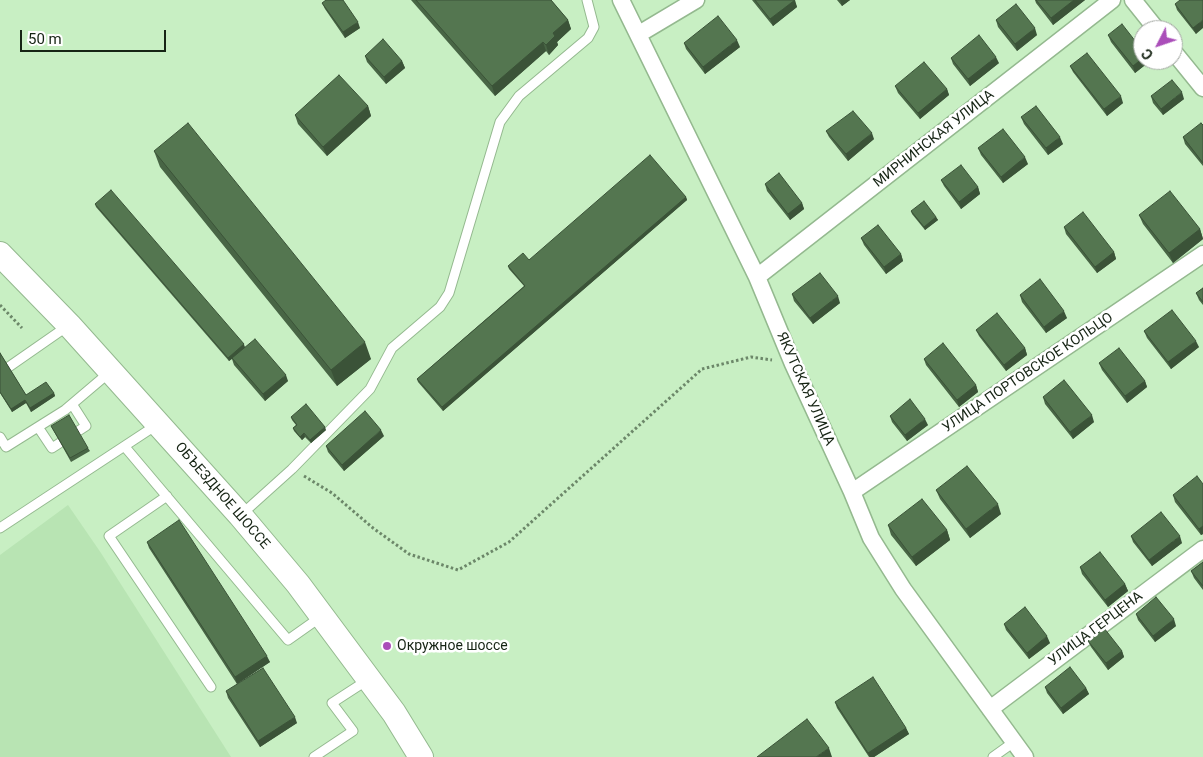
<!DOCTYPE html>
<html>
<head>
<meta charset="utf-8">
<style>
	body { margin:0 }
	#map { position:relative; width:1203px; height:757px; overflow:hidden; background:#c8efc3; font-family:Roboto,sans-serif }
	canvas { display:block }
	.north { position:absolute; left:1133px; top:20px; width:50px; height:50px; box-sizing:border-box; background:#fff; border:1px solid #a2a7a1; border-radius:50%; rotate:229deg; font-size:14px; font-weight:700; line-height:20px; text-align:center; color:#162414 }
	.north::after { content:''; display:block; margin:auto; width:18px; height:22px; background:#aa4eb9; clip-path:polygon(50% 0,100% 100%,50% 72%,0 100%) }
	.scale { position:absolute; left:20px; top:30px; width:146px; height:22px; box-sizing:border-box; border:2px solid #162414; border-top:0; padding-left:6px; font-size:15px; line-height:18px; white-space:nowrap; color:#162414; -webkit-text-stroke:4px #fff; paint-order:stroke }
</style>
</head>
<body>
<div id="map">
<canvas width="1203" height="757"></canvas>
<div class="north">С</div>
<div class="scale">50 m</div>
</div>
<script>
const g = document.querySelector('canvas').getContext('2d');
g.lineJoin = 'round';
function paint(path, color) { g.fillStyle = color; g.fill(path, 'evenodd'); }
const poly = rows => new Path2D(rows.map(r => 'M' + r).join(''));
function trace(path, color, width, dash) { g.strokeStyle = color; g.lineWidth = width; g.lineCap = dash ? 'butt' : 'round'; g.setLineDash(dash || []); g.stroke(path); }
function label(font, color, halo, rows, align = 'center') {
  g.font = font + ' Roboto,sans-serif'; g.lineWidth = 5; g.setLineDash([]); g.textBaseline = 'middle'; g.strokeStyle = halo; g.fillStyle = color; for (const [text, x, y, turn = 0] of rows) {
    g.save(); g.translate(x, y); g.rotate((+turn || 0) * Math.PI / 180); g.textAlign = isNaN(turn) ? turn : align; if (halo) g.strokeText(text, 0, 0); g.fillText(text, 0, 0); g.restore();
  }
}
const built = poly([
	[68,505,101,553,231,757,0,757,0,555]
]);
const path = poly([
	[0,305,22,328],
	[304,476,332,493,373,528,409,554,458,570,509,542,702,369,751,357,772,360]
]);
const lane = poly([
	[0,373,69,325],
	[38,427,52,448,86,426,72,404],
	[0,437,6,447,65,410,111,371],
	[125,447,288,640,322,616],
	[167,496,109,536,211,687],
	[242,514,292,469,370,389,392,348,440,307,449,293,500,122,519,96,588,38,594,27,587,0],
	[0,528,158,424],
	[314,757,353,731,332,703,369,679],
	[993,757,1014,742]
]);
const street = poly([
	[621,0,757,277,793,364,852,492,871,538,903,589,1025,757],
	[1133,0,1157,30],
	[639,34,696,0],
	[1173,51,1203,88],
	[757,277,1112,0],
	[852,492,1203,254],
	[990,709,1203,549]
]);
const secondary = poly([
	[0,254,69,325,240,515,298,584,394,713,421,757]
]);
const wall = poly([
	[411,0,551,0,568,20,571,29,557,42,558,45,549,55,546,51,495,96],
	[752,0,794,0,797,7,773,26],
	[837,0,850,0,842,6],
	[1035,0,1085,0,1053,25,1036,3],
	[1203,0,1196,34,1177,10,1175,4],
	[322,3,360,28,345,38,325,9],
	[996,20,1037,35,1017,51,998,27],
	[1108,35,1149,62,1135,73,1111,42],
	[684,43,740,47,705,74,686,49],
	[365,56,402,61,405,68,386,84,367,62],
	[951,58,999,63,970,86,953,64],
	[1070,66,1123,103,1107,116,1073,72],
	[895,86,947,89,949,95,920,119,898,93],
	[1151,96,1184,99,1163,115,1153,103],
	[368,106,371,116,327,156,298,124,295,115],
	[1021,117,1063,144,1048,155,1024,124],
	[1203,125,1203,166,1185,144,1183,137],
	[826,131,874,139,848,161,829,137],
	[978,148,1028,164,1003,183,981,155],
	[154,151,371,359,337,386,160,167],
	[941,180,978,187,980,194,961,209,944,186],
	[765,184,802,203,804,209,790,220,767,191],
	[686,197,687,200,443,411,418,382,417,379,524,286,509,269,508,266,529,260],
	[95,204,245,347,288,381,265,401,234,365,232,359,229,361,96,207],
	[911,211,936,217,938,220,925,230,912,214],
	[1139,215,1200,229,1203,239,1173,263,1143,224],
	[1064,227,1114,252,1116,259,1097,273,1066,234],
	[861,238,901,254,903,261,886,274,864,245],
	[1203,288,1203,305,1199,300,1196,293],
	[792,294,840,303,813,324,794,301],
	[1020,295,1067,318,1046,333,1022,302],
	[976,330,1025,348,1027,355,1006,371,979,336],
	[1144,331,1199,347,1171,369,1147,338],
	[0,353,26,395,54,393,55,396,31,412,26,403,12,412,0,393],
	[924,359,976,385,978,392,959,407,926,365],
	[1099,363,1145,381,1147,387,1127,403,1102,370],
	[1043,397,1094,422,1073,439,1045,404],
	[890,416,928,425,907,441,892,422],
	[291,417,326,430,311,443,305,437,302,440,294,431,293,428,296,425,292,420],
	[51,426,88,448,90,451,71,462],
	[384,436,344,471,328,452,326,446],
	[1203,484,1203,534,1201,535,1175,502,1173,495],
	[936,490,1001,514,970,538,940,499],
	[888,525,947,530,950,540,916,566,891,535],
	[1131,536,1182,543,1152,566,1133,542],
	[147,542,270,662,237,684,149,548],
	[1203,562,1203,590,1194,578,1191,571],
	[1080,567,1125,584,1128,591,1108,607,1082,574],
	[1136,614,1176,626,1155,642,1138,620],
	[1004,624,1050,643,1029,659,1006,630],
	[1088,641,1122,651,1124,657,1108,670,1091,647],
	[1045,687,1086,688,1089,694,1063,714,1047,693],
	[226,691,297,723,260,747,228,698],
	[835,702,906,728,909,734,874,757,869,757,837,708]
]);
const shadedWall = poly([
	[795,0,797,7,773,26,770,19],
	[840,0,850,0,842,6],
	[1074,0,1085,0,1053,25,1051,18],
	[568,20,571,29,557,42,558,45,549,55,546,45,553,33],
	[1203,20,1203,28,1196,34,1193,28],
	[358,22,360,28,345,38,343,32],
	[1035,28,1037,35,1017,51,1015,44],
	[737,40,740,47,705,74,703,67],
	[543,42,546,51,495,96,492,86],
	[996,57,999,63,970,86,968,79],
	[1143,58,1143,60,1148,60,1149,62,1135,73,1133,66],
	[402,61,405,68,386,84,384,77],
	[947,89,949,95,920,119,918,113],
	[1182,92,1184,99,1163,115,1161,109],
	[1121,96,1123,103,1107,116,1104,109],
	[368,106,371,116,327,156,323,147],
	[872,133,874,139,848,161,846,154],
	[1060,137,1063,144,1048,155,1046,148],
	[1025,157,1028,164,1003,183,1001,177],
	[978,187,980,194,961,209,959,202],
	[686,197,687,200,443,411,442,407],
	[802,203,804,209,790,220,788,214],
	[936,217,938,220,925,230,924,227],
	[1200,229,1203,239,1173,263,1169,253],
	[1114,252,1116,259,1097,273,1095,267],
	[901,254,903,261,886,274,884,267],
	[838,296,840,303,813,324,810,318],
	[1064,311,1067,318,1046,333,1044,327],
	[1196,341,1199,347,1171,369,1168,362],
	[365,342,371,359,337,386,331,370],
	[244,344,245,348,229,361,228,358],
	[1025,348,1027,355,1006,371,1004,365],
	[286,375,288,381,265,401,263,394],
	[1145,381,1147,387,1127,403,1125,396],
	[976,385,978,392,959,407,957,400],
	[54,393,55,396,31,412,30,408],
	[25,400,26,403,12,412,11,409],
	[1092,415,1094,422,1073,439,1070,432],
	[925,419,928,425,907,441,905,435],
	[325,427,326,430,311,443,310,440],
	[381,430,384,436,344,471,342,465],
	[304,433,305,437,302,440,300,437],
	[998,504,1001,514,970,538,966,529],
	[1203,526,1203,534,1201,535,1199,529],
	[947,530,950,540,916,566,912,557],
	[1180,536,1182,543,1152,566,1149,560],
	[1125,584,1128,591,1108,607,1105,600],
	[1174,619,1176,626,1155,642,1153,636],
	[1047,636,1050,643,1029,659,1027,653],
	[1122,651,1124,657,1108,670,1106,663],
	[267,656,270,662,237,684,235,677],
	[1086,688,1089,694,1063,714,1061,708],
	[295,717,297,723,260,747,258,741],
	[906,728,909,734,874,757,870,757,868,753],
	[829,748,832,757,816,757]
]);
const building = poly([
	[326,0,343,0,358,22,343,32,322,3,326,0],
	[416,0,551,0,568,20,553,33,555,36,546,45,543,42,492,86,416,0],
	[755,0,795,0,770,19,755,0],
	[1036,0,1074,0,1051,18,1036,0],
	[1180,0,1203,0,1203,20,1193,28,1175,4,1180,0],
	[1016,4,1035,28,1015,44,996,20,1016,4],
	[718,16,737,40,703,67,684,43,718,16],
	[1122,24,1143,51,1143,58,1133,66,1108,35,1122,24],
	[979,35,996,57,968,79,951,58,979,35],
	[383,39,402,61,384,77,365,56,383,39],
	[1087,53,1121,96,1104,109,1070,66,1087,53],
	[924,62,947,89,918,113,895,86,924,62],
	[339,75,368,106,323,147,295,115,339,75],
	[1172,80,1182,92,1161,109,1151,96,1172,80],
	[1036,106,1060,137,1046,148,1021,117,1036,106],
	[853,111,872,133,846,154,826,131,853,111],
	[188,123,365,342,331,370,154,151,188,123],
	[1201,123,1203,125,1203,163,1183,137,1201,123],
	[1003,129,1025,157,1001,177,978,148,1003,129],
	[650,155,686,197,442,407,417,379,525,286,508,266,523,253,529,260,650,155],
	[961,165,978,187,959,202,941,180,961,165],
	[779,173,802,203,788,214,765,184,779,173],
	[111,190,244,344,228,358,95,204,111,190],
	[1170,191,1200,229,1169,253,1139,215,1170,191],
	[924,201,936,217,924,227,911,211,924,201],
	[1083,212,1114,252,1095,267,1064,227,1083,212],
	[878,225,901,254,884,267,861,238,878,225],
	[820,273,838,296,810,318,792,294,820,273],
	[1040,279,1064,311,1044,327,1020,295,1040,279],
	[1203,288,1203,302,1196,293,1203,288],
	[1172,310,1196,341,1168,362,1144,331,1172,310],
	[997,313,1025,348,1004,365,976,330,997,313],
	[255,339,286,375,263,394,232,358,255,339],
	[943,343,976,385,957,400,924,359,943,343],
	[1119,348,1145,381,1125,396,1099,363,1119,348],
	[0,353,26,395,46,382,54,393,30,408,25,400,11,409,0,392,0,353],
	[1064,380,1092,415,1070,432,1043,397,1064,380],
	[910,399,925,419,905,435,890,416,910,399],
	[306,404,325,427,310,440,304,433,300,437,293,428,297,425,291,417,306,404],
	[365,411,381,430,342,465,326,446,365,411],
	[69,415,88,448,70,458,51,426,69,415],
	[967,466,998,504,966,529,936,490,967,466],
	[1197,476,1203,484,1203,526,1199,529,1173,495,1197,476],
	[922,499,947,530,912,557,888,525,922,499],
	[1161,512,1180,536,1149,560,1131,536,1161,512],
	[179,520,267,656,235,677,147,542,179,520],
	[1100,552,1125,584,1105,600,1080,567,1100,552],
	[1203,562,1203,586,1191,571,1203,562],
	[1156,597,1174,619,1153,636,1136,614,1156,597],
	[1025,607,1047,636,1027,653,1004,624,1025,607],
	[1104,628,1122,651,1106,663,1088,641,1104,628],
	[1070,667,1086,688,1061,708,1045,687,1070,667],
	[263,668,295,717,258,741,226,691,263,668],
	[873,677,906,728,868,753,835,702,873,677],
	[807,719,829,748,816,757,757,757,807,719]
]);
const markers = [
	[387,646,5,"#aa4eb9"]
];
const streetNames = [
	["МИРНИНСКАЯ УЛИЦА",934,139,-38],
	["УЛИЦА ПОРТОВСКОЕ КОЛЬЦО",1028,373,-34],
	["ЯКУТСКАЯ УЛИЦА",805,389,66],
	["ОБЪЕЗДНОЕ ШОССЕ",222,496,49],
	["УЛИЦА ГЕРЦЕНА",1096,629,-37]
];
const poiNames = [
	["Окружное шоссе",397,646]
];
paint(built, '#b8e4b3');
trace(lane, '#94b98f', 11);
trace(street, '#94b98f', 19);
trace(secondary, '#94b98f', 26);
trace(path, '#6c8769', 3, [2.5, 2.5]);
trace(lane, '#fff', 9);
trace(street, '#fff', 16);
trace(secondary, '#fff', 24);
paint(wall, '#486545');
paint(shadedWall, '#3b5338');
paint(building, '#547650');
trace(building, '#3b5338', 1);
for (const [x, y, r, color] of markers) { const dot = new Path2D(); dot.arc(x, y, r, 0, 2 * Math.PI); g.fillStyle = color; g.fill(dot); trace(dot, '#fff', 2); }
label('14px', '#162414', '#fff', streetNames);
label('14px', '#162414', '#fff', poiNames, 'left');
</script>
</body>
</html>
